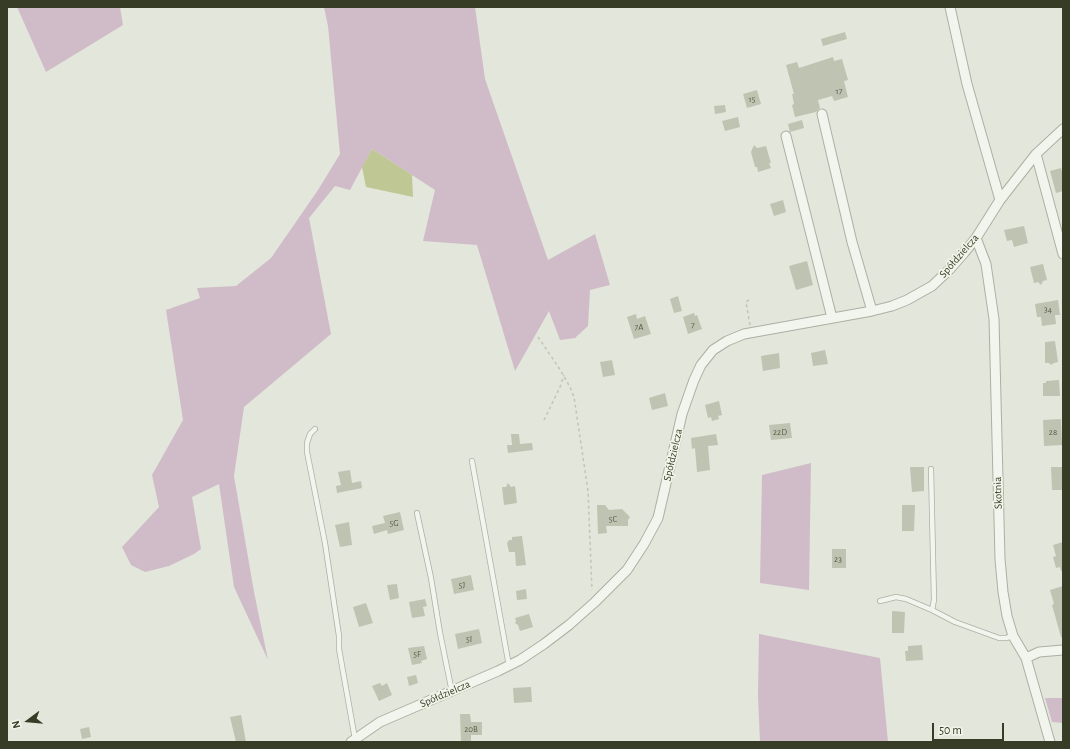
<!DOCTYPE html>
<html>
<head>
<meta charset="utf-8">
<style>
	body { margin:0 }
	#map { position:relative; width:1070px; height:749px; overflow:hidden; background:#e3e6db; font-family:"Alegreya Sans",sans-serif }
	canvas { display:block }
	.frame { position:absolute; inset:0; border:8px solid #363c25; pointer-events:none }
	.north { position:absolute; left:8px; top:701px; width:40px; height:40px; -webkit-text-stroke:3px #f2f4ea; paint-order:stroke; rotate:254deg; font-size:11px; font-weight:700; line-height:16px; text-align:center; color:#363c25 }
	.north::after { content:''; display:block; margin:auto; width:14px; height:18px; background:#363c25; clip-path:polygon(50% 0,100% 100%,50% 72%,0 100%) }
	.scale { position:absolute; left:932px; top:723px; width:72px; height:18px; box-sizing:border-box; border:2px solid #363c25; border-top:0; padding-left:5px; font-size:12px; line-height:14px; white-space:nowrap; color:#363c25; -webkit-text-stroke:3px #f2f4ea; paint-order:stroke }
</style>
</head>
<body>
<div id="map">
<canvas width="1070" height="749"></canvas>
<div class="frame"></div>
<div class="north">N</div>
<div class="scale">50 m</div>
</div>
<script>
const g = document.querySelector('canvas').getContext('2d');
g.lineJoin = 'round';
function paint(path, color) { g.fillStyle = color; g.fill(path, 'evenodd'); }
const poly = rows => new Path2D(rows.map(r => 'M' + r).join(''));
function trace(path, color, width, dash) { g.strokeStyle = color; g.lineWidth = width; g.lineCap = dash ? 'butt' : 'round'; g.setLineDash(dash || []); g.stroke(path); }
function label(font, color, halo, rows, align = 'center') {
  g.font = font + ' "Alegreya Sans",sans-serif'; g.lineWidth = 3.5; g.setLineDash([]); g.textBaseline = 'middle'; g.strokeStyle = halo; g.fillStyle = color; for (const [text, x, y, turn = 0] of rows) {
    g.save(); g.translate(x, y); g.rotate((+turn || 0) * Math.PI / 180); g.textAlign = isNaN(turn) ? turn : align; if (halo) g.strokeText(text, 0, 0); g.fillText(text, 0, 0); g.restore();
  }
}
const green = poly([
	[17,7,120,7,123,25,46,72],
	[324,7,475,7,485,79,548,260,595,234,610,285,590,290,588,326,575,338,560,340,549,311,515,371,477,245,423,241,435,190,372,149,350,190,335,186,309,218,331,334,244,407,234,476,254,592,268,660,234,587,219,484,192,497,201,549,194,554,169,566,145,572,131,565,122,547,159,507,152,475,183,420,166,310,200,298,197,288,236,286,271,258,318,190,340,154,328,26],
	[811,463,809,590,760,583,762,475],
	[759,634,880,658,888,742,760,742,758,696],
	[1045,698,1063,698,1063,723,1052,722]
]);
const water = poly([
	[372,149,412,175,413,197,366,187,362,167]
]);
const building = poly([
	[845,32,847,39,823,46,821,39],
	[833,57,834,61,842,59,848,80,844,81,848,97,834,101,832,96,818,100,820,108,816,112,795,117,792,105,794,104,792,94,794,94,786,65,797,62,799,68],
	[757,90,761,104,747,108,743,94],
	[725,105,726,112,715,114,714,106],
	[738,117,740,127,725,131,722,121],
	[802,120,804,128,790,132,788,124],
	[754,145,757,148,766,146,771,163,769,163,771,168,758,172,757,167,755,167,751,152],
	[1061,168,1063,176,1063,191,1056,193,1050,171],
	[783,200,786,212,774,216,770,204],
	[1024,226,1028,243,1014,247,1012,240,1007,241,1004,230],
	[807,261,813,285,796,290,789,266],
	[1043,264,1047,280,1043,281,1041,285,1038,282,1034,283,1030,267],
	[678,296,682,311,674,313,670,299],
	[1058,300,1060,315,1055,315,1056,324,1042,326,1041,317,1037,317,1035,304],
	[694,313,695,316,697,315,702,329,688,334,683,317],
	[636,314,637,319,645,316,651,334,634,339,627,317],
	[1055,341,1058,362,1054,363,1051,365,1049,363,1045,363,1045,342],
	[825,350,828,364,813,366,811,353],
	[779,353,780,368,763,371,761,356],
	[612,360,615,375,603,377,600,362],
	[1059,380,1060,396,1043,396,1043,383,1046,383,1046,381],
	[665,393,668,406,652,410,649,398],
	[719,401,722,415,718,416,719,419,712,421,711,417,708,418,705,405],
	[1061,419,1062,445,1044,446,1043,420],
	[790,423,792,438,771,440,769,425],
	[511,434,519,434,520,444,532,443,533,450,508,453,507,445,512,445],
	[716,434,718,445,708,446,710,470,697,472,695,448,692,449,691,438],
	[910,467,924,467,924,491,912,492],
	[1051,467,1063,467,1063,490,1052,490],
	[350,470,352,483,361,481,362,488,337,493,336,486,341,485,338,472],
	[508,483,511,487,515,486,517,503,504,505,502,487,506,487],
	[597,505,605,505,609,510,622,509,630,517,628,520,628,526,606,526,607,533,598,534],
	[902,505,915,505,914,531,902,531],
	[400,512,404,530,388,534,387,530,374,534,372,526,385,523,383,516],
	[349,522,352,545,340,547,335,525],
	[522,536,526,565,516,566,515,552,509,552,507,543,509,540,512,540,512,537],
	[1063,542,1063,571,1061,571,1060,567,1056,568,1053,557,1056,556,1053,545],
	[832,549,846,549,846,568,832,568],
	[471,575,474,590,454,594,451,579],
	[397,584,399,598,390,600,387,585],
	[1063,586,1063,637,1061,637,1052,605,1054,604,1050,590],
	[526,589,527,599,517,600,516,591],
	[425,599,427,606,423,607,425,616,412,618,409,602],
	[366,603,373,623,359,627,353,607],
	[892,611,905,612,904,633,892,633],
	[529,614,533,627,520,631,518,625,515,623,516,621,515,618],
	[479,629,482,643,458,649,455,634],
	[922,645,923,660,906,661,905,651,908,651,908,646],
	[424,646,427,659,421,661,422,663,412,665,408,648],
	[416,675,418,683,409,686,407,677],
	[380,683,382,686,387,683,392,695,379,701,372,686],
	[531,687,532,702,514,703,513,688],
	[460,714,470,714,471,722,482,722,482,735,471,735,471,742,461,742],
	[241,715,246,742,236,742,230,717],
	[89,727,91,737,82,739,80,729]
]);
const path = poly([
	[750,325,746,302,750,299],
	[538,337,559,368,570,387,574,397,588,491,592,590],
	[544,420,560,387,564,375]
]);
const service = poly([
	[315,429,310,434,307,443,307,452,325,543,339,636,339,649,355,739],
	[472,461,509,666],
	[931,469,934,600,932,610],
	[417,513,431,578,440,633,452,692],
	[880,601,896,597,906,599,932,610,955,622,999,638,1006,638,1013,636]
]);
const minor = poly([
	[950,7,967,84,1000,200],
	[822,114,852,242,872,311],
	[786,136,832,318],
	[1036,154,1063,254],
	[976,238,986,264,994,319,1000,559,1003,592,1007,616,1013,636,1026,658,1050,742],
	[1026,658,1039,652,1063,650],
	[351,742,380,722,498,671,520,660,544,644,569,625,595,602,627,570,644,544,658,518,682,414,694,380,701,365,713,350,727,341,744,334,872,311,892,306,907,300,932,286,950,269,964,253,976,238,1000,200,1036,154,1063,129]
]);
const numberNames = [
	["17",839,91],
	["15",752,99],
	["34",1048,309],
	["7",693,325],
	["7A",639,327],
	["22D",780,432],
	["28",1053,432],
	["5C",613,519],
	["5G",394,523],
	["23",838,559],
	["5J",462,585],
	["5I",469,639],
	["5F",417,654],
	["20B",471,729]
];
const streetNames = [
	["Spółdzielcza",959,256,-49],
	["Spółdzielcza",673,455,-77],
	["Skotnia",998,493,-92],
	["Spółdzielcza",445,694,-23]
];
paint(green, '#d0bcc8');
paint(water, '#bfc894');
paint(building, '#bec3b2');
trace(service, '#acb0a1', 6);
trace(minor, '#acb0a1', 11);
trace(path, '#c1c4ba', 1.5, [3, 3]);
trace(service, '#f2f4ee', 4.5);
trace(minor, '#f2f4ee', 9);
label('9px', '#585e48', null, numberNames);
label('11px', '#363c25', '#f2f4ea', streetNames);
</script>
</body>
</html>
